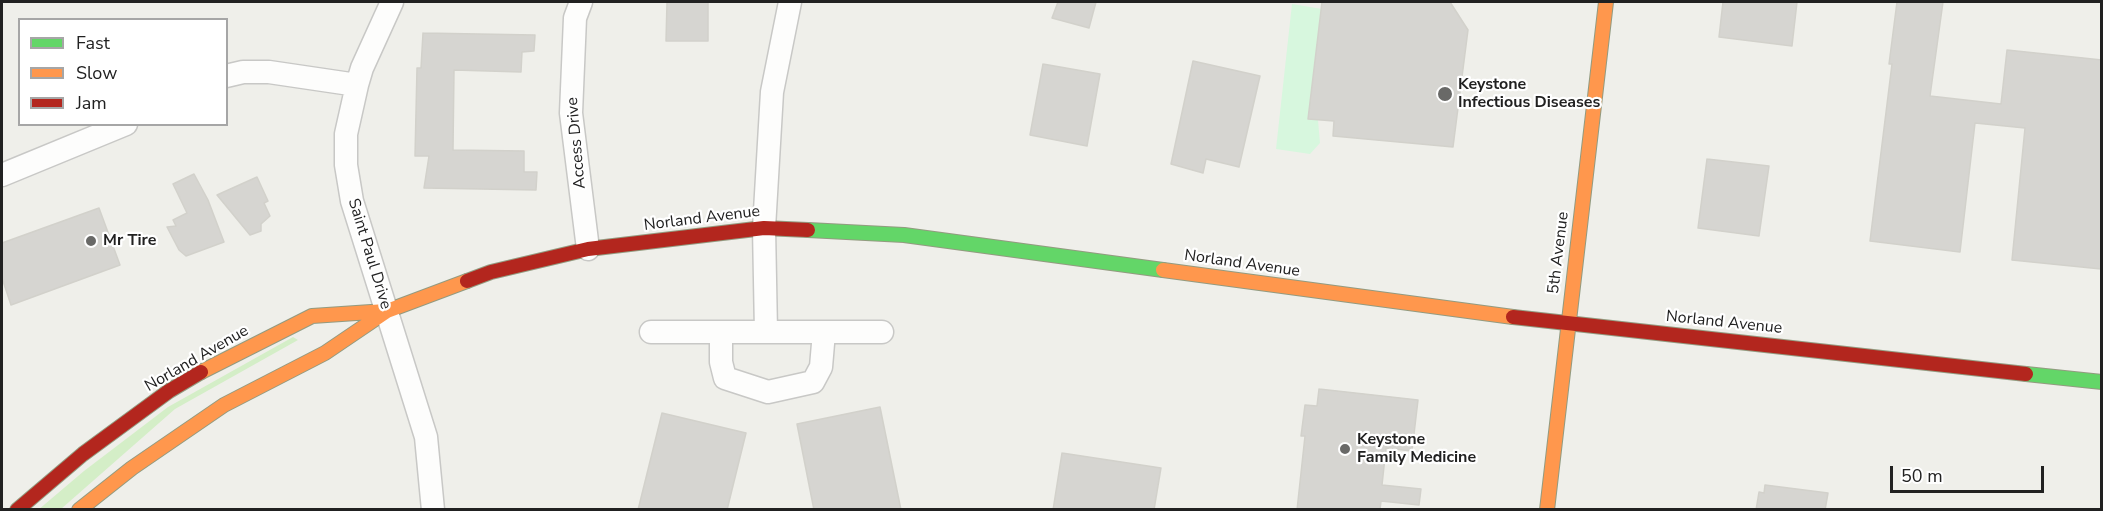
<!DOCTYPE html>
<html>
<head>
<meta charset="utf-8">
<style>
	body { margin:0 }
	#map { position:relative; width:2103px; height:511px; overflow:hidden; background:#efefea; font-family:"Nunito Sans",sans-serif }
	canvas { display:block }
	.frame { position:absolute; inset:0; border:3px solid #212121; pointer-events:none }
	.legend { position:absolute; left:18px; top:18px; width:210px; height:108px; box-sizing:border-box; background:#fff; border:2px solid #a6a6a6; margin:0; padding:8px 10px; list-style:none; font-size:18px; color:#212121 }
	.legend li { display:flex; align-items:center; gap:12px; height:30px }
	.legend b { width:30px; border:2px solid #a6a6a6 }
	.scale { position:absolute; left:1890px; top:466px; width:154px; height:27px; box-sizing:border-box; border:3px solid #212121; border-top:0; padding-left:8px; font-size:18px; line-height:21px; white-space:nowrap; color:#212121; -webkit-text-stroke:4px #fff; paint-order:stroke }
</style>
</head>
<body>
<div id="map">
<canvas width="2103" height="511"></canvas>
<div class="frame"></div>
<ul class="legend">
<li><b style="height:8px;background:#63d668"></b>Fast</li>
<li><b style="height:8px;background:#ff974d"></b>Slow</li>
<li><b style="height:8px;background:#b3261e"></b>Jam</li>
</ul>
<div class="scale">50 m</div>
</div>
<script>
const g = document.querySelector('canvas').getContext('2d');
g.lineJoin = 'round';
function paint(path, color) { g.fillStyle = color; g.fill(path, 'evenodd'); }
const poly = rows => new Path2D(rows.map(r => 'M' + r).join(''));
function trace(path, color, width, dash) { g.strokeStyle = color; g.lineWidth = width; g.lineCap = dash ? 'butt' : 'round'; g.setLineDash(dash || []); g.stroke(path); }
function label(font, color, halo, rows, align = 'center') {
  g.font = font + ' "Nunito Sans",sans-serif'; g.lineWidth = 4.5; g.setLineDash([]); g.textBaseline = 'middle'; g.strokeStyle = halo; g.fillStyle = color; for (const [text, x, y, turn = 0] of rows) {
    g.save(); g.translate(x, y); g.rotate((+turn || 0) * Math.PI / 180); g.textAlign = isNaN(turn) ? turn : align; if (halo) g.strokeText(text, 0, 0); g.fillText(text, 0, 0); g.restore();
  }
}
const grass = poly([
	[293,337,298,340,175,409,61,509,38,510,84,471,168,407]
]);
const park = poly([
	[1292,4,1322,9,1308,119,1318,120,1320,143,1310,154,1276,149]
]);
const building = poly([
	[667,2,708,2,708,41,666,41,667,2],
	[1058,2,1096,2,1089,28,1052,18,1058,2],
	[1322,2,1450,2,1468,30,1453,147,1333,136,1334,121,1308,119,1322,2],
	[1723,2,1797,2,1792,46,1719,37,1723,2],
	[1897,2,1943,2,1930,96,2001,104,2007,50,2102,60,2101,269,2012,260,2025,128,1975,123,1960,252,1870,241,1892,64,1889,64,1897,2],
	[423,33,535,35,534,51,522,52,521,72,454,70,453,150,524,151,524,172,537,172,536,190,424,188,429,156,415,156,417,68,421,68,423,33],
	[1193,61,1260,76,1239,167,1206,159,1203,173,1171,164,1193,61],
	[1043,64,1100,74,1087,146,1030,135,1043,64],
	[1707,159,1769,166,1759,236,1698,228,1707,159],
	[194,174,208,200,224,242,186,256,179,250,167,227,176,226,173,220,187,213,173,184,194,174],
	[257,177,268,201,264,203,270,216,261,224,261,231,250,235,217,195,257,177],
	[99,208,120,265,11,305,2,278,2,243,99,208],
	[1319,389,1418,400,1412,451,1386,448,1382,485,1421,489,1419,505,1381,501,1380,510,1297,510,1305,436,1301,436,1305,405,1317,406,1319,389],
	[880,407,901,510,814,510,797,424,880,407],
	[662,413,746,433,727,510,638,510,662,413],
	[1062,453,1161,468,1154,510,1053,510,1062,453],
	[1765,485,1828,493,1825,510,1756,510,1759,492,1764,493,1765,485]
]);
const street = poly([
	[392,2,362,68,357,85,346,134,346,165,352,201,426,437,433,510],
	[581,2,575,18,571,113,588,249],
	[226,76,243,72,269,72,357,85],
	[2,175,126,124],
	[651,332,882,332],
	[721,332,721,362,725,378,768,392,813,382,821,367,824,332],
	[766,332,764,228,772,92,790,2]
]);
const fast = poly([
	[808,230,904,235,1163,270],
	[2026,374,2102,382]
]);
const slow = poly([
	[1163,270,1513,317],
	[201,372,312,316,386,311],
	[79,510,132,468,224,405,325,353,387,311,467,281],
	[1547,510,1606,2]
]);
const jam = poly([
	[467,281,491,272,588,249,764,228,808,230],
	[1513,317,2026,374],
	[17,510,83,454,169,391,201,372]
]);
const markers = [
	[1445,94,8,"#696967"],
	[91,241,6,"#696967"],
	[1345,449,6,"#696967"]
];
const poiNames = [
	["Keystone",1458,85],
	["Infectious Diseases",1458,103],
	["Mr Tire",103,241],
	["Keystone",1357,440],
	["Family Medicine",1357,458]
];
const streetNames = [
	["Access Drive",577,143,-95],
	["Norland Avenue",702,219,-7],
	["5th Avenue",1559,253,-83],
	["Saint Paul Drive",369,254,73],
	["Norland Avenue",1242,264,8],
	["Norland Avenue",1724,323,6],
	["Norland Avenue",197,359,-30]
];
paint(grass, '#d4eec7');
paint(park, '#d7f7de');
paint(building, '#d6d5d1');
trace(building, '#d2d1cb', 1.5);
trace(street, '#c8c8c6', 25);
trace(fast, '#939b80', 16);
trace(slow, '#939b80', 16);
trace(jam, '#939b80', 16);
trace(street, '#fdfdfc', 22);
trace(fast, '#63d668', 14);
trace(slow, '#ff974d', 14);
trace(jam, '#b3261e', 14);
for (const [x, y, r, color] of markers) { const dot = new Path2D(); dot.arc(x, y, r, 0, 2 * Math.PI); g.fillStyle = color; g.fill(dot); trace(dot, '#fff', 2); }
label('bold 16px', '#212121', '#fff', poiNames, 'left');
label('16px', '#212121', '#fff', streetNames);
</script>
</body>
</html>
